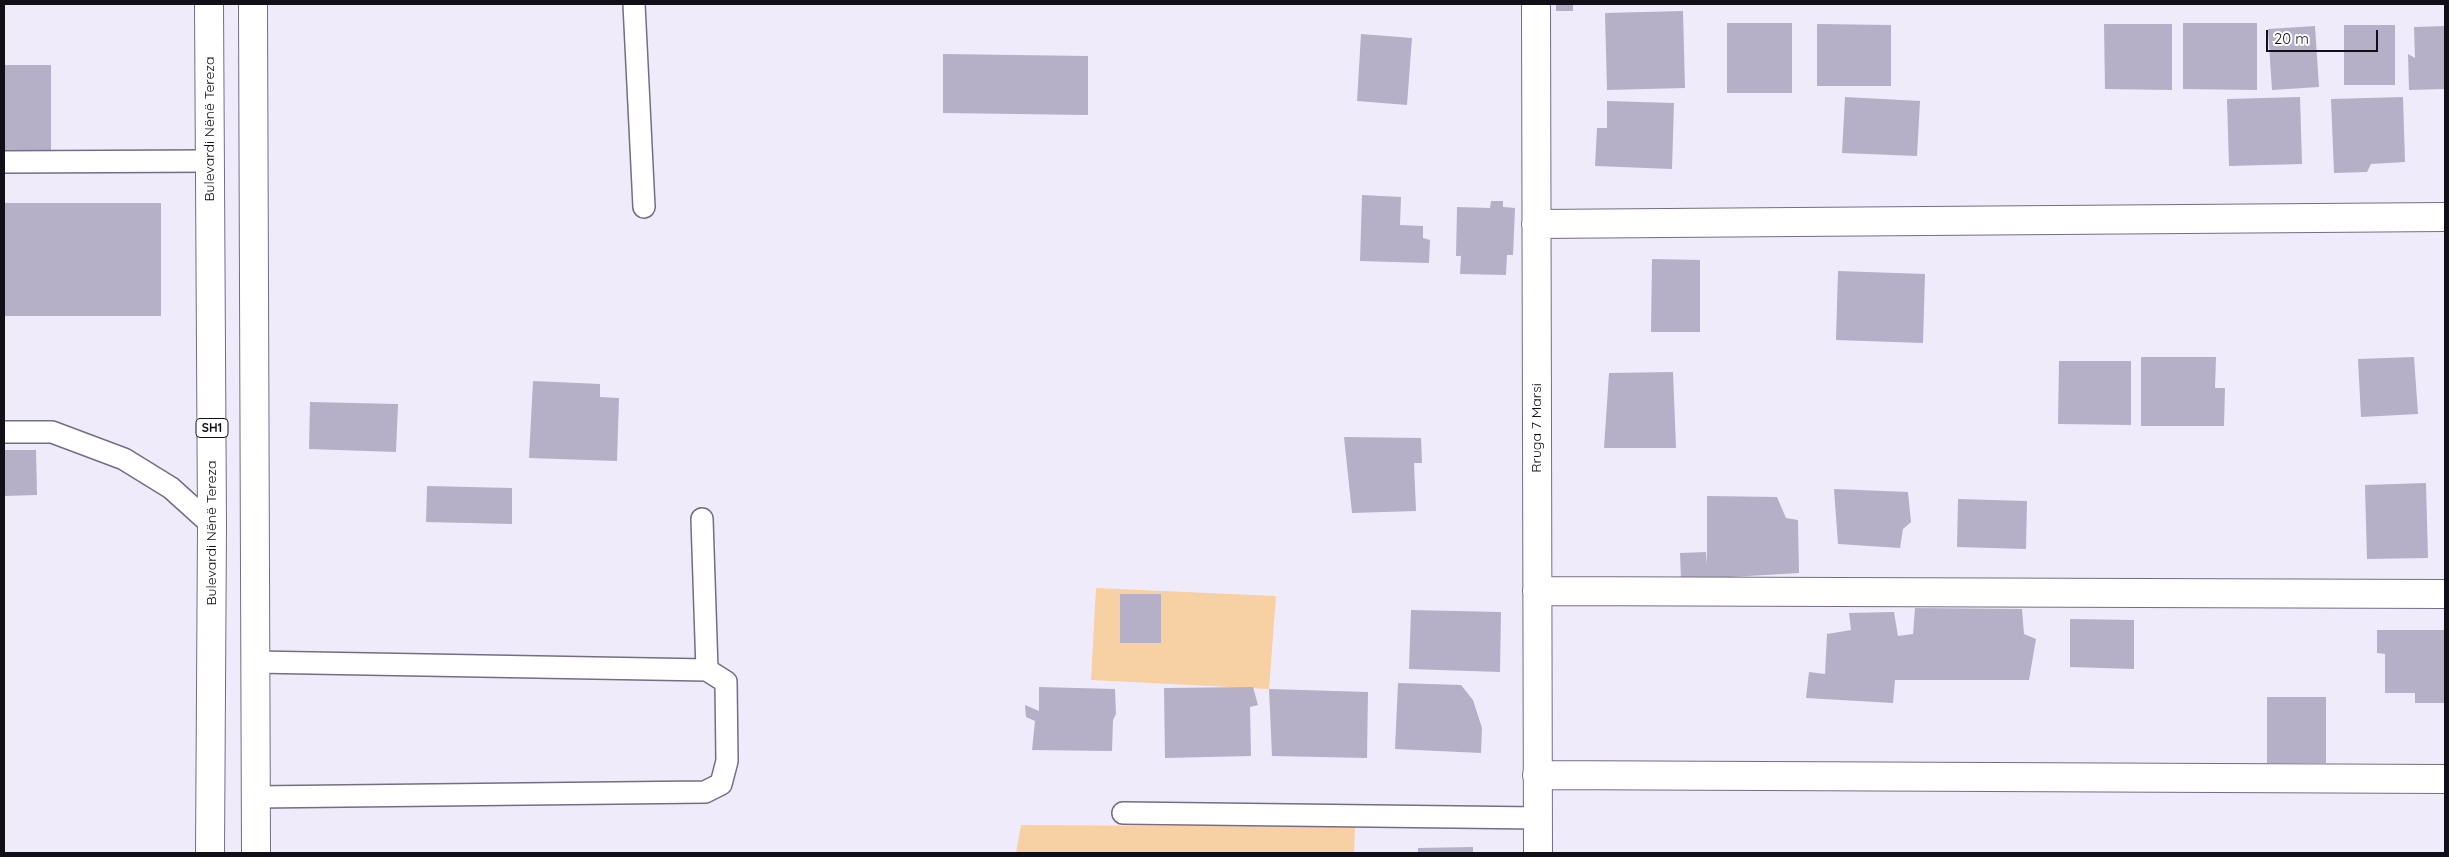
<!DOCTYPE html>
<html>
<head>
<meta charset="utf-8">
<style>
	body { margin:0 }
	#map { position:relative; width:2449px; height:857px; overflow:hidden; background:#f0ebfb; font-family:Quicksand,sans-serif }
	canvas { display:block }
	.frame { position:absolute; inset:0; border:5px solid #110f17; pointer-events:none }
	.scale { position:absolute; left:2266px; top:30px; width:112px; height:22px; box-sizing:border-box; border:2px solid #110f17; border-top:0; padding-left:6px; font-size:15px; line-height:18px; white-space:nowrap; color:#110f17; -webkit-text-stroke:4px #fff; paint-order:stroke }
</style>
</head>
<body>
<div id="map">
<canvas width="2449" height="857"></canvas>
<div class="frame"></div>
<div class="scale">20 m</div>
</div>
<script>
const g = document.querySelector('canvas').getContext('2d');
g.lineJoin = 'round';
function paint(path, color) { g.fillStyle = color; g.fill(path, 'evenodd'); }
const poly = rows => new Path2D(rows.map(r => 'M' + r).join(''));
function trace(path, color, width, dash) { g.strokeStyle = color; g.lineWidth = width; g.lineCap = dash ? 'butt' : 'round'; g.setLineDash(dash || []); g.stroke(path); }
function label(font, color, halo, rows, align = 'center') {
  g.font = font + ' Quicksand,sans-serif'; g.lineWidth = 4; g.setLineDash([]); g.textBaseline = 'middle'; g.strokeStyle = halo; g.fillStyle = color; for (const [text, x, y, turn = 0] of rows) {
    g.save(); g.translate(x, y); g.rotate((+turn || 0) * Math.PI / 180); g.textAlign = isNaN(turn) ? turn : align; if (halo) g.strokeText(text, 0, 0); g.fillText(text, 0, 0); g.restore();
  }
}
const green = poly([
	[1096,588,1276,596,1269,689,1091,680],
	[1021,825,1355,827,1354,853,1016,853]
]);
const building = poly([
	[1556,4,1573,4,1573,11,1556,11],
	[1683,11,1685,88,1607,90,1605,13],
	[1727,23,1792,23,1792,93,1727,93],
	[2183,23,2257,23,2257,90,2183,89],
	[1817,24,1891,25,1891,86,1817,86],
	[2104,24,2172,24,2172,90,2105,89],
	[2344,25,2395,25,2395,85,2344,85],
	[2315,26,2319,87,2272,90,2268,29],
	[2445,26,2445,89,2409,90,2408,54,2415,58,2414,27],
	[1361,34,1412,38,1407,105,1357,101],
	[943,54,1088,56,1088,115,943,113],
	[4,65,51,65,51,157,4,157],
	[1845,97,1920,101,1917,156,1842,153],
	[2300,97,2302,164,2229,166,2227,99],
	[2403,97,2405,162,2371,164,2367,172,2334,173,2331,99],
	[1607,101,1674,103,1672,169,1595,166,1597,128,1607,128],
	[1362,195,1401,197,1400,225,1423,226,1423,238,1430,240,1429,263,1360,261],
	[1491,201,1503,201,1503,207,1515,208,1513,255,1507,255,1506,275,1460,274,1461,256,1456,256,1457,207,1490,208],
	[4,203,161,203,161,316,4,316],
	[1652,259,1700,260,1700,332,1651,332],
	[1838,271,1925,274,1923,343,1836,340],
	[2141,357,2216,357,2215,388,2225,388,2224,426,2141,426],
	[2414,357,2418,414,2361,417,2358,359],
	[2059,361,2131,361,2131,425,2058,424],
	[1673,372,1676,448,1604,448,1609,373],
	[533,381,600,384,600,397,619,398,617,461,529,458],
	[310,402,398,404,396,452,309,449],
	[1344,437,1421,438,1422,463,1414,463,1416,511,1352,513],
	[4,450,36,450,37,495,4,496],
	[2426,483,2428,558,2367,559,2365,485],
	[427,486,512,488,512,524,426,522],
	[1834,489,1908,492,1911,522,1903,529,1900,548,1838,544],
	[1707,496,1777,497,1786,518,1798,520,1799,573,1681,580,1680,553,1706,552,1707,566],
	[1958,499,2027,501,2026,549,1957,547],
	[1120,594,1161,594,1161,643,1120,643],
	[1915,608,2022,609,2024,634,2036,639,2029,680,1895,680,1893,703,1806,698,1809,672,1825,674,1827,634,1851,630,1849,613,1894,612,1898,636,1913,634],
	[1411,610,1501,612,1500,672,1409,669],
	[2070,619,2134,620,2134,669,2070,667],
	[2377,630,2445,630,2445,703,2415,703,2415,693,2385,693,2385,654,2377,653],
	[1398,683,1461,685,1473,700,1482,728,1481,753,1395,749],
	[1039,687,1115,689,1116,714,1113,720,1112,751,1032,750,1035,721,1026,717,1025,705,1039,711],
	[1253,687,1258,705,1250,707,1251,756,1165,758,1164,688],
	[1269,689,1368,692,1367,758,1272,756],
	[2267,697,2326,697,2326,763,2267,763],
	[1473,847,1473,853,1418,853,1418,848]
]);
const lane = poly([
	[634,4,644,207],
	[4,162,210,161],
	[4,432,52,432,124,459,171,488,212,525],
	[702,519,707,670],
	[255,662,707,670,726,682,727,761,721,784,705,792,256,797],
	[1123,813,1538,818]
]);
const street = poly([
	[1536,4,1538,853],
	[1536,224,2445,217],
	[1537,591,2445,594],
	[1537,775,2445,779]
]);
const primary = poly([
	[209,4,212,525,210,853],
	[253,4,256,853]
]);
const shields = [
	[212,428,32]
];
const shieldNames = [
	["SH1",212,428]
];
const streetNames = [
	["Bulevardi Nënë Tereza",210,129,-90],
	["Rruga 7 Marsi",1537,428,-90],
	["Bulevardi Nënë Tereza",212,533,-90]
];
paint(green, '#f7d0a3');
paint(building, '#b6afc8');
trace(lane, '#746d85', 24);
trace(street, '#746d85', 30);
trace(primary, '#746d85', 30);
trace(lane, '#fff', 21);
trace(street, '#fff', 28);
trace(primary, '#fff', 28);
for (const [x, y, w] of shields) { const box = new Path2D(); box.roundRect(x - w / 2, y - 9.5, w, 19, 4); g.fillStyle = '#fff'; g.fill(box); trace(box, '#110f17', 1); }
label('bold 12px', '#110f17', null, shieldNames);
label('14px', '#110f17', '#fff', streetNames);
</script>
</body>
</html>
